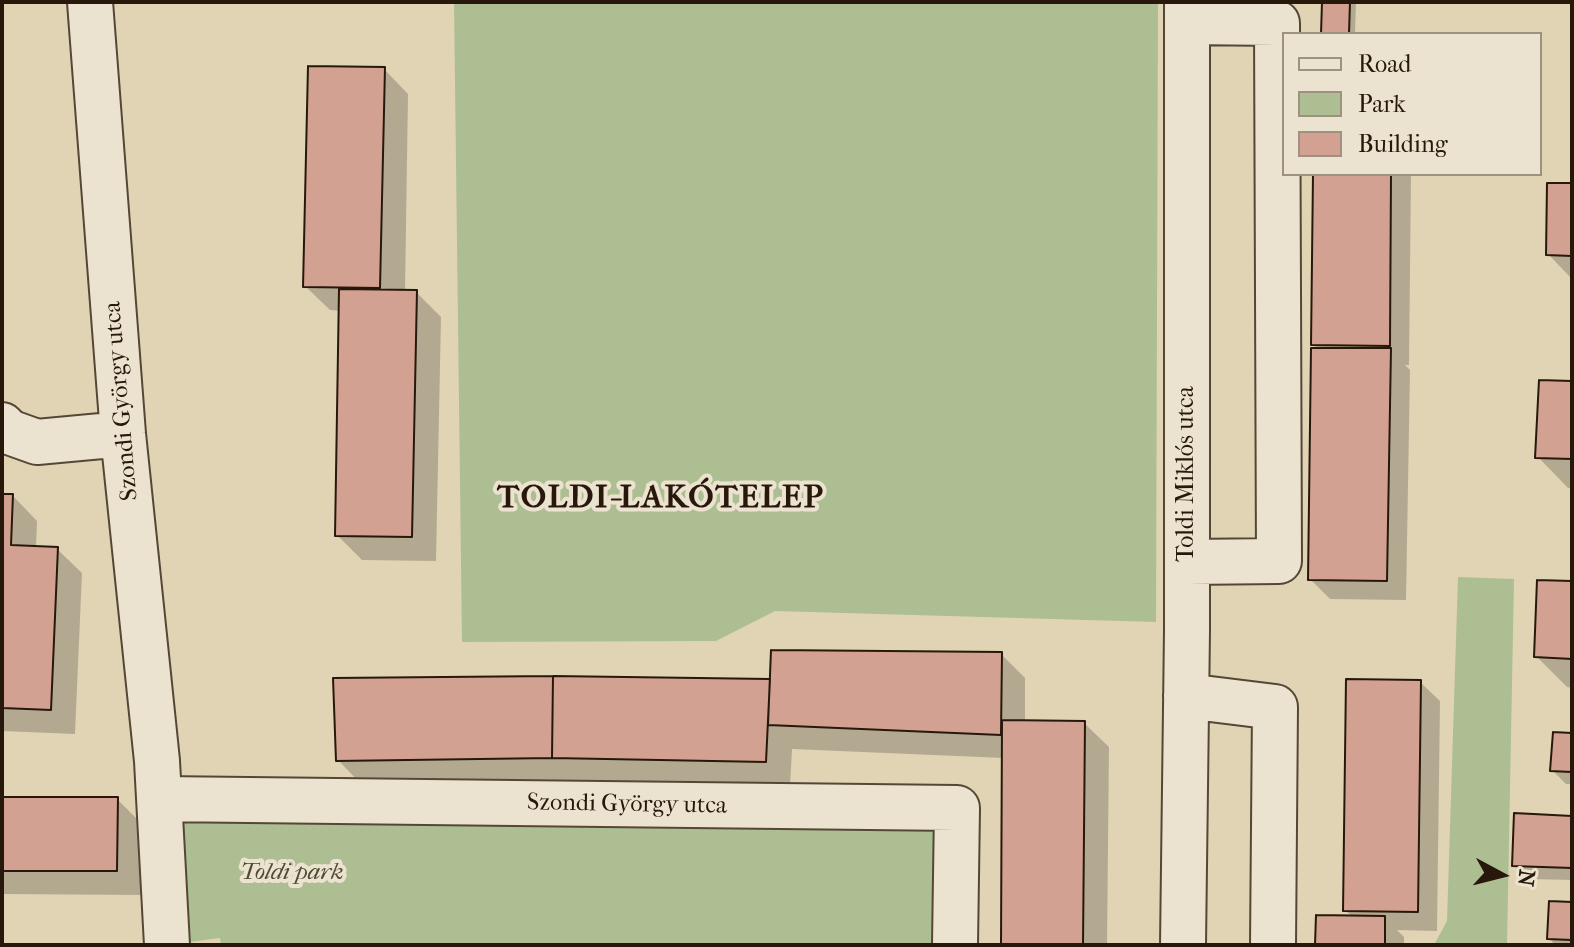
<!DOCTYPE html>
<html>
<head>
<meta charset="utf-8">
<style>
	body { margin:0 }
	#map { position:relative; width:1574px; height:947px; overflow:hidden; background:#e0d4b5; font-family:"IM FELL French Canon",serif }
	canvas { display:block }
	.frame { position:absolute; inset:0; border:4px solid #27180b; pointer-events:none }
	.legend { position:absolute; left:1282px; top:32px; width:260px; height:144px; box-sizing:border-box; background:#ebe3cf; border:2px solid #9d9281; margin:0; padding:10px 14px; list-style:none; font-size:24px; color:#27180b }
	.legend li { display:flex; align-items:center; gap:16px; height:40px }
	.legend b { width:40px; border:2px solid #9d9281 }
	.north { position:absolute; left:1462px; top:835px; width:80px; height:80px; -webkit-text-stroke:6px #ebe3cf; paint-order:stroke; rotate:97deg; font-size:22px; font-weight:700; line-height:32px; text-align:center; color:#27180b }
	.north::after { content:''; display:block; margin:auto; width:28px; height:36px; background:#27180b; clip-path:polygon(50% 0,100% 100%,50% 72%,0 100%) }
</style>
</head>
<body>
<div id="map">
<canvas width="1574" height="947"></canvas>
<div class="frame"></div>
<ul class="legend">
<li><b style="height:10px;background:#ebe3cf"></b>Road</li>
<li><b style="height:22px;background:#adbe92"></b>Park</li>
<li><b style="height:22px;background:#d2a191"></b>Building</li>
</ul>
<div class="north">N</div>
</div>
<script>
const g = document.querySelector('canvas').getContext('2d');
g.lineJoin = 'round';
function paint(path, color) { g.fillStyle = color; g.fill(path, 'evenodd'); }
const poly = rows => new Path2D(rows.map(r => 'M' + r).join(''));
function trace(path, color, width, dash) { g.strokeStyle = color; g.lineWidth = width; g.lineCap = dash ? 'butt' : 'round'; g.setLineDash(dash || []); g.stroke(path); }
function label(font, color, halo, rows, align = 'center') {
  g.font = font + ' "IM FELL French Canon",serif'; g.lineWidth = 8; g.setLineDash([]); g.textBaseline = 'middle'; g.strokeStyle = halo; g.fillStyle = color; for (const [text, x, y, turn = 0] of rows) {
    g.save(); g.translate(x, y); g.rotate((+turn || 0) * Math.PI / 180); g.textAlign = isNaN(turn) ? turn : align; if (halo) g.strokeText(text, 0, 0); g.fillText(text, 0, 0); g.restore();
  }
}
const green = poly([
	[454,2,1158,2,1156,622,775,611,716,641,462,642],
	[1458,577,1514,579,1507,945,1434,945,1447,921],
	[160,799,957,808,955,945,221,945,220,938,167,945]
]);
const shadow = poly([
	[1324,2,1356,2,1355,34,1323,34],
	[384,69,408,94,405,292,416,292,441,317,436,561,362,560,337,535,341,311,330,310,305,286],
	[1315,174,1411,174,1409,365,1405,365,1410,370,1406,600,1330,599,1310,579,1319,350,1313,344],
	[1572,185,1572,279,1548,254],
	[1572,383,1572,488,1568,488,1538,457],
	[2,496,13,496,37,521,36,548,57,549,82,573,75,734,2,731],
	[1572,583,1572,688,1567,687,1536,656],
	[1001,654,1025,678,1025,722,1084,723,1109,747,1107,945,1003,945,1004,758,792,749,790,786,577,782,362,785,338,760,772,681],
	[1420,682,1440,701,1437,931,1397,930,1404,937,1404,945,1317,945,1353,917,1345,910],
	[1572,735,1572,784,1566,784,1552,770],
	[2,799,117,799,142,824,141,895,2,894],
	[1572,818,1572,880,1528,879,1514,865],
	[1572,904,1572,945,1555,945,1549,938]
]);
const building = poly([
	[1322,2,1350,2,1349,34,1321,34,1322,2],
	[308,66,385,67,380,288,303,287,308,66],
	[1313,174,1391,174,1390,346,1311,345,1313,174],
	[1547,183,1572,183,1572,256,1546,255,1547,183],
	[339,289,417,290,412,537,335,536,339,289],
	[1311,348,1391,348,1387,581,1308,580,1311,348],
	[1539,380,1572,381,1572,459,1535,458,1539,380],
	[2,494,13,494,11,545,58,547,51,710,2,708,2,494],
	[1537,580,1572,581,1572,659,1534,657,1537,580],
	[771,650,1002,652,1001,735,768,725,771,650],
	[553,676,770,679,766,762,552,758,553,676],
	[553,676,552,758,336,761,333,678,553,676],
	[1346,679,1421,680,1418,912,1343,911,1346,679],
	[1002,720,1085,721,1083,945,1001,945,1002,720],
	[1553,732,1572,733,1572,772,1550,771,1553,732],
	[2,797,118,797,117,871,2,871,2,797],
	[1514,813,1572,816,1572,868,1512,866,1514,813],
	[1549,901,1572,902,1572,940,1547,939,1549,901],
	[1316,915,1385,916,1385,945,1315,945,1316,915]
]);
const minor = poly([
	[90,2,123,434,157,761,167,945],
	[2,425,9,432,37,442,123,434],
	[1187,562,1279,561,1277,23,1188,22],
	[1186,696,1275,707,1273,945],
	[160,799,957,808,955,945],
	[1183,945,1187,630,1187,2]
]);
const streetNames = [
	["Szondi György utca",122,401,-95],
	["Toldi Miklós utca",1187,474,-90],
	["Szondi György utca",627,805,1]
];
const parkNames = [
	["Toldi park",292,873]
];
const districtNames = [
	["TOLDI-LAKÓTELEP",661,499]
];
paint(green, '#adbe92');
paint(shadow, '#0003');
paint(building, '#d2a191');
trace(building, '#27180b', 2);
trace(minor, '#554736', 48);
trace(minor, '#ebe3cf', 44);
label('24px', '#27180b', '#ebe3cf', streetNames);
label('italic 24px', '#4f4a34', '#ebe3cf', parkNames);
g.letterSpacing = '2px';
label('bold 32px', '#27180b', '#ebe3cf', districtNames);
g.letterSpacing = '0px';
</script>
</body>
</html>
